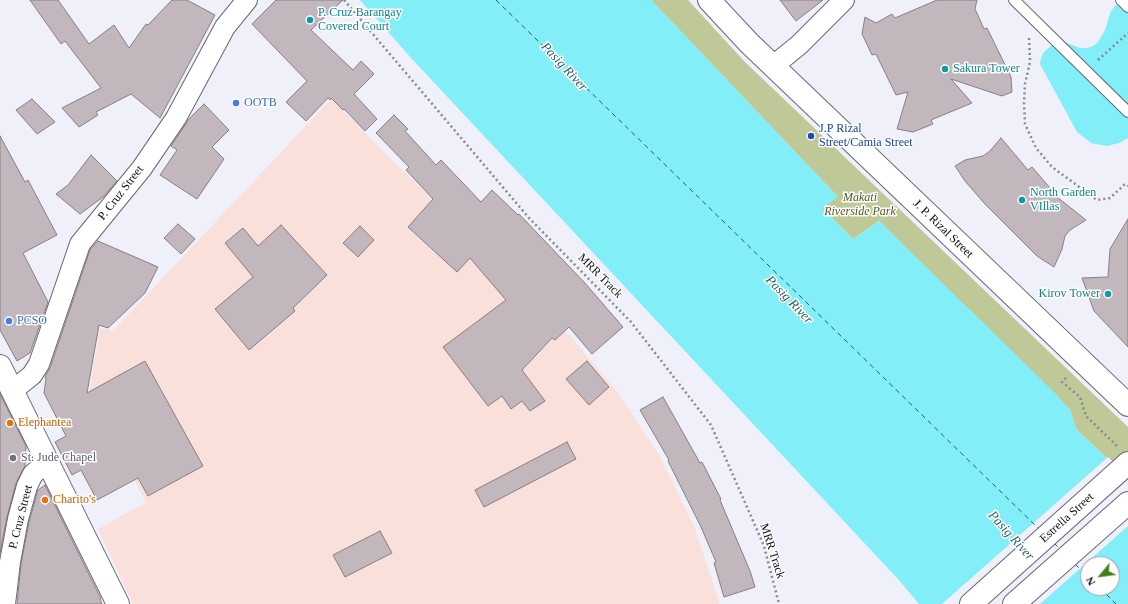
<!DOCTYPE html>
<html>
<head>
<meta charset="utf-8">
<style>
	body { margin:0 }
	#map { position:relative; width:1128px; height:604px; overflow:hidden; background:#eff0fa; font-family:"Times New Roman",serif }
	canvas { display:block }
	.north { position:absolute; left:1080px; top:556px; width:40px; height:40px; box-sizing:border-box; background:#fefefe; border:1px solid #9e9e9f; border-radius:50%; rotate:241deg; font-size:11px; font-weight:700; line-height:16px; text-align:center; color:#0e0e11 }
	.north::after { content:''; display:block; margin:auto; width:14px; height:18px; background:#447e19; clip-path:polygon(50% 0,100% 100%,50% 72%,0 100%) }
</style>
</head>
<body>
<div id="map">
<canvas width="1128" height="604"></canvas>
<div class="north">N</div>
</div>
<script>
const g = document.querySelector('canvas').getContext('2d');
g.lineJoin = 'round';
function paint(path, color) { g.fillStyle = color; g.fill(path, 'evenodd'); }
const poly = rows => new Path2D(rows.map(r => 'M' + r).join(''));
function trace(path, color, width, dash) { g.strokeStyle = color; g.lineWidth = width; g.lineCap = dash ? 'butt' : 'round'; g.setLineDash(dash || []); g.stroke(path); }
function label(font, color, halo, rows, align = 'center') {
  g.font = font + ' "Times New Roman",serif'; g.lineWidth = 3; g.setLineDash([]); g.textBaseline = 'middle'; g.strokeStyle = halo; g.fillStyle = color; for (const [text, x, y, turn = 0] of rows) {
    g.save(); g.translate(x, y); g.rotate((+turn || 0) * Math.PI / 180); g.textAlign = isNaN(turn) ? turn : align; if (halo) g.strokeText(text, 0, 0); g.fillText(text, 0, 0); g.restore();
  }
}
const industrial = poly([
	[331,99,570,336,619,394,659,455,694,526,720,604,133,604,98,529,146,502,89,395,100,328,113,331]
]);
const green = poly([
	[651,0,688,0,745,62,1128,427,1128,478,1076,429,1070,410,879,221,853,239,822,208,837,196]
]);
const water = poly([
	[360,0,651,0,838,197,822,208,853,239,879,221,1055,393,1070,410,1076,429,1128,478,1128,604,919,604,898,579,412,59],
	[1088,564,1112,564,1112,588,1088,588],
	[1128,2,1128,138,1119,143,1107,146,1091,143,1077,132,1040,64,1041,58,1044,52,1054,43,1060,42,1067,43,1080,48,1087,48,1093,46,1098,42,1105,30,1111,11,1115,6,1121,3]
]);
const pier = poly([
	[1108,457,1128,476,1128,526,1040,604,942,604]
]);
const ferry = poly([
	[496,0,1038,528],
	[1054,543,1060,549],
	[1075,564,1088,577],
	[1100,588,1116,604]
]);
const building = poly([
	[30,0,58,0,89,44,114,25,129,48,146,24,148,25,172,0,187,0,215,15,160,118,131,94,96,112,98,115,79,127,62,108,101,88,65,41,61,44,30,0],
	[276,0,343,0,311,30,353,70,361,61,374,74,354,94,377,119,365,131,344,109,343,110,331,98,330,100,328,98,306,121,286,102,307,81,252,24,276,0],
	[780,0,823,0,796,21,780,0],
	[937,0,977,0,975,9,984,29,987,28,1011,77,1012,92,1002,96,951,79,972,103,931,120,933,124,913,132,897,129,908,92,896,95,876,54,872,55,862,34,865,17,876,23,892,14,895,18,937,0],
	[32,99,55,122,37,134,16,110,32,99],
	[204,104,229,130,212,147,224,159,197,199,160,175,177,150,171,146,189,119,204,104],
	[394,115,408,129,405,131,436,165,441,160,481,202,492,190,518,215,519,214,584,282,623,327,592,354,569,327,555,340,552,338,522,370,545,401,530,411,522,401,511,409,502,396,488,406,443,347,506,300,470,258,457,272,408,227,433,199,406,170,409,167,376,133,394,115],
	[0,136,25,182,28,180,57,235,23,253,48,302,30,353,17,361,0,330,0,136],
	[1001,138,1028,170,1032,167,1057,196,1057,197,1086,220,1070,230,1065,236,1062,249,1054,267,1037,256,985,204,965,181,955,166,965,160,983,156,990,151,1001,138],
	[91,155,117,181,103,197,80,214,56,194,68,185,91,155],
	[1128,219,1128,347,1094,311,1082,278,1108,277,1110,249,1128,219],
	[178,224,195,239,181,254,164,238,178,224],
	[281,225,327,275,293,308,295,311,249,350,215,309,253,277,225,243,243,228,258,246,281,225],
	[360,226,374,240,358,257,343,243,360,226],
	[98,241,158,267,145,293,108,328,99,325,87,393,145,361,203,466,148,496,138,478,97,500,81,470,72,475,55,442,66,436,44,393,46,378,45,377,50,368,90,250,98,241],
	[587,361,609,387,589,405,566,379,587,361],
	[0,394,26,446,25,466,16,483,7,517,0,553,0,394],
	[663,397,700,463,702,462,721,499,720,500,750,571,755,587,724,597,714,563,716,562,701,527,668,461,669,460,640,410,663,397],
	[567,442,576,459,484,507,475,490,567,442],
	[45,485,101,599,100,599,102,604,17,604,21,564,29,522,38,490,45,485],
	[380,531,392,553,345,577,333,555,380,531]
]);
const path = poly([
	[344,0,529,218,631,322,711,425,764,546,779,604],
	[1029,38,1030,62,1025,84,1024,103,1025,124,1036,148,1052,167,1097,200,1110,198,1125,184,1128,186],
	[1098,60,1128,33],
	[1066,378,1062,382,1080,397,1086,416,1117,446]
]);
const service = poly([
	[1014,0,1128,112],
	[1121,0,1128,7]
]);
const minor = poly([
	[773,66,799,45,844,0],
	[12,391,32,375,39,364,80,244,142,168,176,118,225,27,247,0],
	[5,604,10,562,18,519,27,486,33,474,48,461]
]);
const tertiary = poly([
	[0,366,118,604]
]);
const secondary = poly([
	[709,0,749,43,1128,405],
	[971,604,1128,463],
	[1014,604,1128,503]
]);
const markers = [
	[310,20,4,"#0f9aa8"],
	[945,69,4,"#0f9aa8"],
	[236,103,4,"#3f7fe0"],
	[811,136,4,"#1a4fb4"],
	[1022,200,4,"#0f9aa8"],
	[1108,294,4,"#0f9aa8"],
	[9,321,4,"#3f7fe0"],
	[10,423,4,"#e8710a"],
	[13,458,4,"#6b7280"],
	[45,500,4,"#e8710a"]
];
const cultureNames = [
	["P. Cruz Barangay",318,13],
	["Covered Court",318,27],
	["Sakura Tower",953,69],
	["North Garden",1030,193],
	["VIllas",1030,207],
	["Kirov Tower",1100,294,"right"]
];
const shopNames = [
	["OOTB",244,103],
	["PCSO",17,321]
];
const transitNames = [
	["J.P Rizal",819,129],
	["Street/Camia Street",819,143]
];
const streetNames = [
	["P. Cruz Street",121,193,-52],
	["J. P. Rizal Street",943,229,44],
	["MRR Track",600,276,45],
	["P. Cruz Street",21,517,-76],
	["Estrella Street",1067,518,-42],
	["MRR Track",772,551,72]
];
const parkNames = [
	["Makati",860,198],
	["Riverside Park",860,212]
];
const foodNames = [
	["Elephantea",18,423],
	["Charito's",53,500]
];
const worshipNames = [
	["St. Jude Chapel",21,458]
];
const waterNames = [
	["Pasig River",564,67,47],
	["Pasig River",789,300,46],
	["Pasig River",1011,536,48]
];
paint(industrial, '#fae0da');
paint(green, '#bfc998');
paint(water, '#82eef7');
paint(pier, '#eff0fa');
trace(ferry, '#2b5a5f', 1, [5, 4]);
paint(building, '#c1b7bc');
trace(building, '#887f83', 1);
trace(service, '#676870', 12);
trace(minor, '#676870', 22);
trace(tertiary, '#676870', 24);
trace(secondary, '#676870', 24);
trace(path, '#88888f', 2.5, [2, 3]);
trace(service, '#fff', 10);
trace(minor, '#fff', 20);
trace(tertiary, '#fff', 22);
trace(secondary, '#fff', 22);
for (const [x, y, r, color] of markers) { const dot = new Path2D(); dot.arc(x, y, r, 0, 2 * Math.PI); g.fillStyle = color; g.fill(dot); trace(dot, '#fefefe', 1.5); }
label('12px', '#0d838f', '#fefefe', cultureNames, 'left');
label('12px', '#366cbe', '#fefefe', shopNames, 'left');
label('12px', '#164399', '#fefefe', transitNames, 'left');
label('12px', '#0e0e11', '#fefefe', streetNames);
label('italic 12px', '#515922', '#fefefe', parkNames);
label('12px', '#c56008', '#fefefe', foodNames, 'left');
label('12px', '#5b616d', '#fefefe', worshipNames, 'left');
label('italic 13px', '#2b5a5f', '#fefefe', waterNames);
</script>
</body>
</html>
